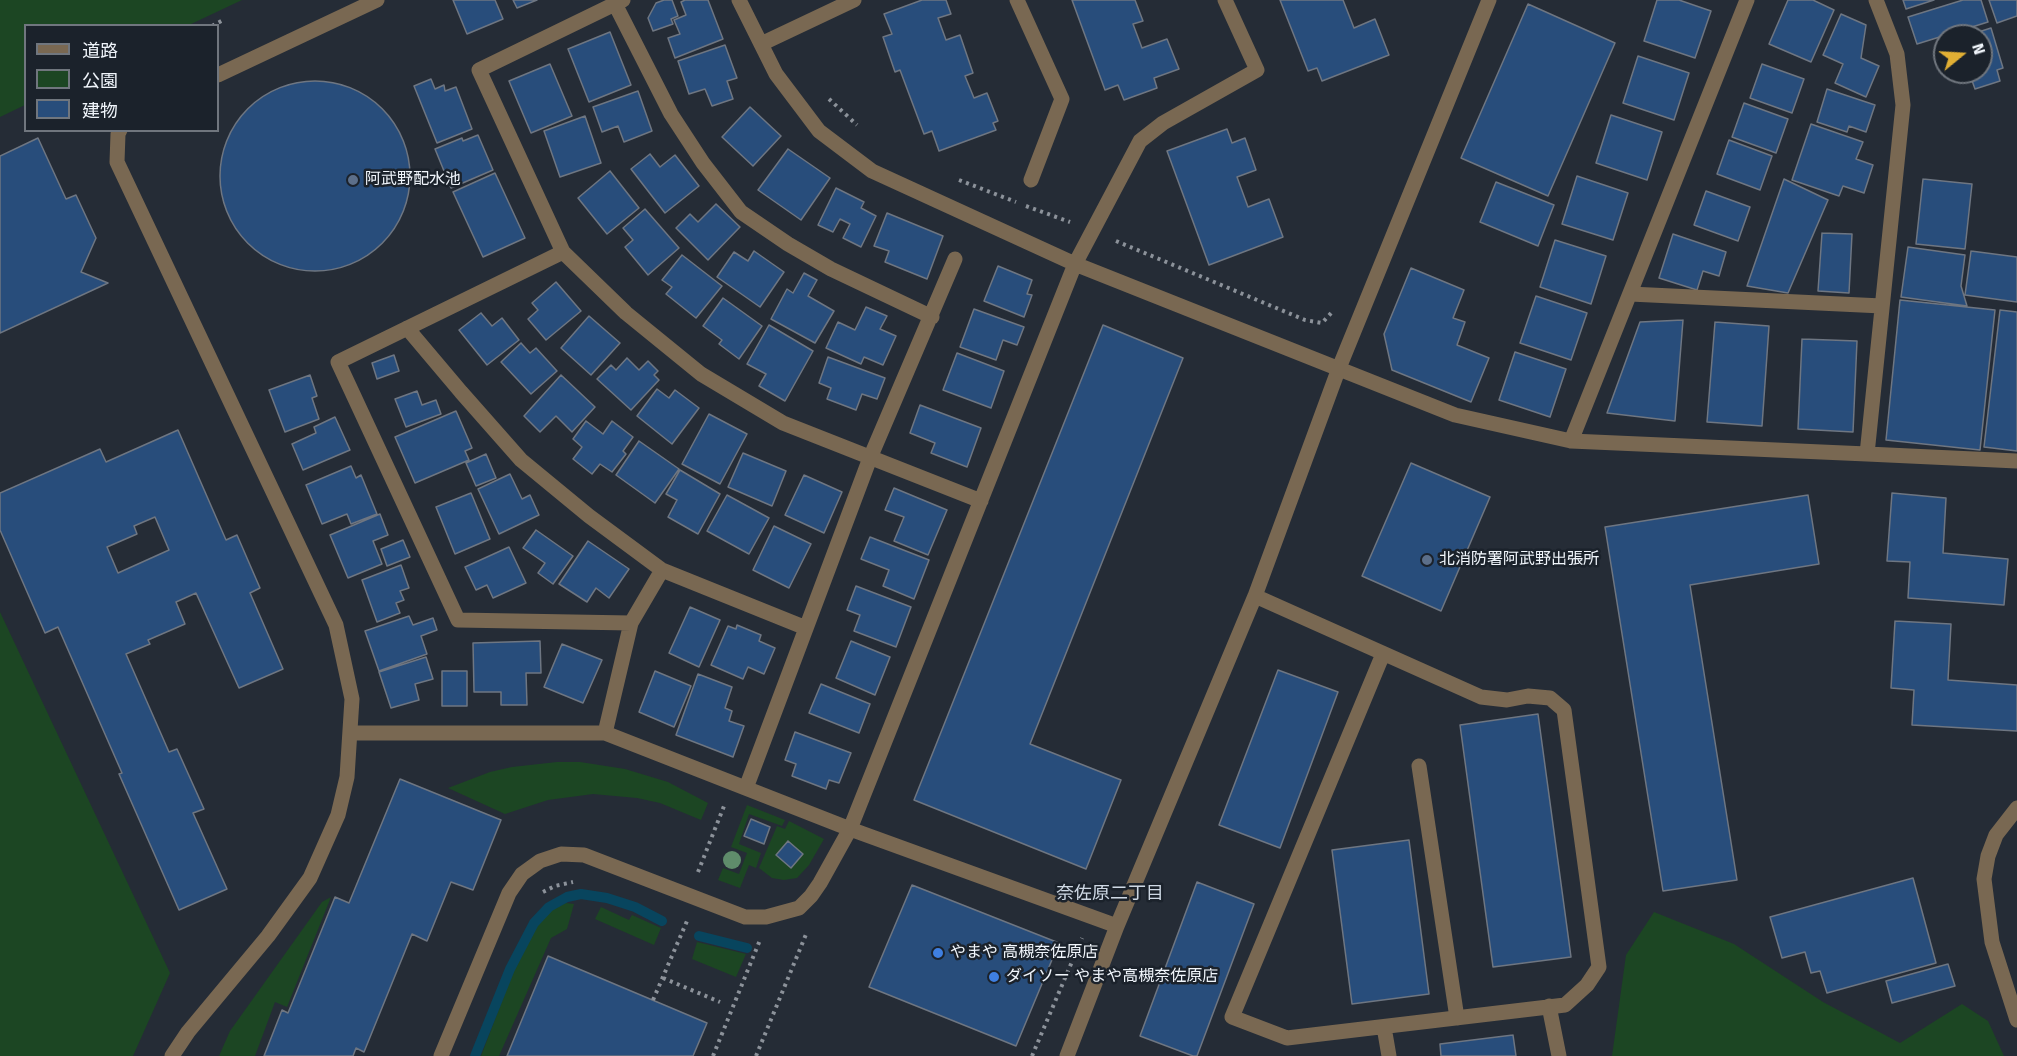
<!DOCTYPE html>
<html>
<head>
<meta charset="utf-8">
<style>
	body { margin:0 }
	#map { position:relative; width:2017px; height:1056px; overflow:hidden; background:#252c36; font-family:"Fira Sans","Noto Sans JP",sans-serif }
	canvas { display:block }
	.legend { position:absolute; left:24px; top:24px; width:195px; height:108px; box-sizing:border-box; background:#1b222b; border:2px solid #70767e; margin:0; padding:8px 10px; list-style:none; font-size:18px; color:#f0f5fb }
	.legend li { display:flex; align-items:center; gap:12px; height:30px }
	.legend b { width:30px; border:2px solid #70767e }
	.north { position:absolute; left:1933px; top:24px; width:60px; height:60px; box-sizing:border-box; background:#1b222b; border:2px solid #70767e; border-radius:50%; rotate:72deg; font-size:16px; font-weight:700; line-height:24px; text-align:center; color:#f0f5fb }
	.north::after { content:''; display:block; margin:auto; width:21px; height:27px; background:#e1af34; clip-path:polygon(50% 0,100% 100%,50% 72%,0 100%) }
</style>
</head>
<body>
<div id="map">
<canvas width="2017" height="1056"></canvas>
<ul class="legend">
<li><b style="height:8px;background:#796852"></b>道路</li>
<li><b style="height:16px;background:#1c4623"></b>公園</li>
<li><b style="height:16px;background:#284d7b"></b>建物</li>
</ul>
<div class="north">N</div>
</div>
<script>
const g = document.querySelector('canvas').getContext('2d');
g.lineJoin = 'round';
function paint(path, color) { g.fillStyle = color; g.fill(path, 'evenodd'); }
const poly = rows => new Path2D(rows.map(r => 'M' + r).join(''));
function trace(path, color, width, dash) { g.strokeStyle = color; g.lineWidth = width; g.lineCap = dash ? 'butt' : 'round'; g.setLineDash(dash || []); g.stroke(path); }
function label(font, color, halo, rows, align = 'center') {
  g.font = font + ' "Fira Sans","Noto Sans JP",sans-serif'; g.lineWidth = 5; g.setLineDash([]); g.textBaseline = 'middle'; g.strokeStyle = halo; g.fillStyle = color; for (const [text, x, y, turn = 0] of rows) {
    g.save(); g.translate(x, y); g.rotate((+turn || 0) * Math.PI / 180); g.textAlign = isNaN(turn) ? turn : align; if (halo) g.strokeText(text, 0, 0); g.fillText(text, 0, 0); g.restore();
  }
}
const green = poly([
	[0,0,242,0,189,25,26,26,25,105,0,117],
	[0,612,170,973,133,1056,0,1056],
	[557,762,580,762,625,769,668,782,708,803,701,820,660,803,637,798,593,794,548,800,505,814,448,788,490,772,512,767],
	[747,805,785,820,782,826,749,814,739,844,761,853,756,868,749,865,740,888,718,880,723,868,739,874,747,853,731,847],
	[789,821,824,839,809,865,797,878,784,880,772,878,759,868,777,826,785,829],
	[331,897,287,1007,275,1002,255,1056,219,1056,230,1031,322,902],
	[566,903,574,904,567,929,551,938,499,1056,481,1056,513,972,536,927,551,910],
	[601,907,629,920,632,915,661,928,654,945,595,919],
	[1654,912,1734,944,1823,1002,1900,1043,1962,1004,1988,1021,2004,1056,1612,1056,1626,955],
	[697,942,746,954,736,977,692,959]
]);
const stream = poly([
	[699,936,747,948],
	[475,1056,510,969,534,923,549,907,567,897,581,894,607,898,635,907,662,921]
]);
const building = poly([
	[453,0,495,0,503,19,467,34,453,0],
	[513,0,537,0,517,8,513,0],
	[664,0,672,0,678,16,671,19,673,24,653,31,648,18,656,3,664,0],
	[685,0,708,0,723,39,675,58,668,38,680,34,674,20,686,15,681,2,685,0],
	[922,0,946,0,951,14,938,18,946,40,960,35,973,73,965,76,974,98,987,93,998,121,993,123,996,130,939,151,932,131,924,134,900,70,895,72,883,37,892,34,884,14,922,0],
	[1072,0,1135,0,1143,21,1133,24,1142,48,1167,39,1179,69,1154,78,1157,88,1124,100,1118,85,1105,90,1072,0],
	[1280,0,1343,0,1354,28,1375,19,1389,55,1322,81,1317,68,1308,71,1280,0],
	[1657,0,1679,0,1711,11,1695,58,1644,41,1657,0],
	[1788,0,1813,0,1834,10,1811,62,1769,44,1788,0],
	[1903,0,1934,0,1906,9,1903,0],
	[1963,0,1981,0,1988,22,1917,44,1908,17,1963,0],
	[1989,0,2017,0,2017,16,1997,23,1989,0],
	[1528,4,1615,43,1548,196,1461,158,1528,4],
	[1841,14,1866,25,1861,58,1879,66,1866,97,1835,83,1843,64,1823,55,1841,14],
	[1991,28,2003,68,1997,70,2000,81,1975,89,1969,72,1981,72,1981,36,1966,36,1991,28],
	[610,32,631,85,589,102,568,49,610,32],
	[725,45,737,78,727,81,733,99,712,106,705,89,689,94,678,61,725,45],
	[1638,56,1689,73,1674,120,1623,103,1638,56],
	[550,64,572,116,531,133,509,81,550,64],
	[1762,64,1804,79,1792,113,1750,98,1762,64],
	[431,79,435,89,444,85,445,91,456,87,472,129,437,143,414,86,431,79],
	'220 176a95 95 0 1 1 190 0a95 95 0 1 1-190 0Z',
	[1827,89,1875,105,1866,132,1849,126,1847,132,1817,122,1827,89],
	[638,91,652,131,624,142,618,126,602,132,593,107,638,91],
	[1744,103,1788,119,1776,153,1732,137,1744,103],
	[750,107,781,136,753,166,722,137,750,107],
	[1611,115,1662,132,1647,180,1596,163,1611,115],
	[585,116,601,163,560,177,544,131,585,116],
	[1811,124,1863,142,1856,159,1873,165,1864,193,1843,186,1839,196,1792,180,1811,124],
	[1227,129,1232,143,1245,138,1256,170,1237,177,1248,207,1269,199,1283,237,1209,265,1167,151,1227,129],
	[478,135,493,170,451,188,435,149,462,138,463,141,478,135],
	[38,138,66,199,76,195,96,238,81,272,108,283,0,333,0,156,38,138],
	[1729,140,1772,156,1760,190,1717,174,1729,140],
	[788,149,830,178,801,220,758,190,788,149],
	[650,154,660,167,675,155,699,186,665,213,631,169,650,154],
	[610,171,639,208,607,234,578,198,610,171],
	[495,173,525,238,483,257,453,192,495,173],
	[1577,176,1628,193,1613,240,1562,224,1577,176],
	[1784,179,1828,200,1788,293,1747,286,1784,179],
	[1923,179,1972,184,1965,249,1916,244,1923,179],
	[1496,182,1554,205,1538,246,1480,222,1496,182],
	[836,188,864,202,861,208,876,216,861,247,843,238,850,224,840,219,833,232,818,225,836,188],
	[1706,191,1750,207,1738,241,1694,225,1706,191],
	[716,204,740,227,708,260,676,228,690,214,698,222,716,204],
	[645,209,679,248,648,275,625,247,633,240,623,228,645,209],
	[887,213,943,236,927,279,885,262,889,251,874,246,887,213],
	[1822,233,1852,234,1849,293,1818,291,1822,233],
	[1673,234,1726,252,1719,276,1703,271,1697,290,1659,278,1673,234],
	[1555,240,1606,256,1591,304,1540,287,1555,240],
	[1908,247,1965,255,1961,286,1967,306,1901,297,1908,247],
	[754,251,784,272,760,307,717,277,734,252,748,261,754,251],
	[1971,251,2017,257,2017,302,1965,295,1971,251],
	[682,255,722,286,696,318,666,294,672,287,662,280,682,255],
	[998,266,1032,280,1027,294,1032,295,1024,317,984,301,998,266],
	[1411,268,1464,290,1453,318,1465,322,1457,345,1489,358,1471,402,1392,370,1384,334,1411,268],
	[804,273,817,280,808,296,834,311,815,343,771,319,787,289,793,293,804,273],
	[556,282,581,311,546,340,528,319,538,310,532,303,556,282],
	[1536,296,1587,313,1571,360,1520,343,1536,296],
	[723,298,762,326,739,359,719,344,722,340,703,326,723,298],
	[1900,300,1995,310,1980,450,1886,440,1900,300],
	[866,307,887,316,880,329,896,336,883,365,864,357,861,364,826,348,838,322,855,330,866,307],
	[974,309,1024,327,1017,345,1003,340,996,360,960,347,974,309],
	[2000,310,2017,312,2017,451,1984,447,2000,310],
	[481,313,492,326,502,318,519,340,487,365,459,330,481,313],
	[589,316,620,343,591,375,561,348,589,316],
	[1683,320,1675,421,1607,413,1640,322,1683,320],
	[1715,322,1769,326,1762,426,1707,422,1715,322],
	[769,325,813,351,785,401,759,386,766,374,747,364,769,325],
	[1103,325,1183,358,1030,744,1121,780,1086,869,914,800,1103,325],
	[1802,339,1857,341,1853,432,1798,429,1802,339],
	[521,343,530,353,536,348,557,371,531,394,501,362,521,343],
	[1515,352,1566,369,1550,417,1499,400,1515,352],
	[957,353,1004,371,991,408,943,390,957,353],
	[394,355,399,371,377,379,372,363,394,355],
	[828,357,885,378,877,399,862,394,856,410,827,399,831,388,819,383,828,357],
	[627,358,639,370,648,361,658,371,654,375,659,380,631,410,597,379,611,365,616,370,627,358],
	[310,375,317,396,312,398,319,419,285,432,269,390,310,375],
	[561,375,595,407,572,432,556,416,540,432,524,416,561,375],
	[657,389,669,398,675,390,699,408,672,444,637,416,657,389],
	[417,391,422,405,436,400,441,414,406,427,395,399,417,391],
	[920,405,981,428,967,467,931,453,935,443,910,433,920,405],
	[456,411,472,448,465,451,469,460,415,483,395,437,456,411],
	[709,414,747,434,720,484,682,464,709,414],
	[335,417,350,450,303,470,292,444,316,433,314,427,335,417],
	[586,421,603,434,612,421,633,437,623,451,626,454,612,472,600,464,592,474,573,459,582,447,573,439,586,421],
	[178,430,226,540,237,535,260,588,250,593,283,669,239,688,196,593,176,602,185,624,148,640,150,644,126,654,169,752,177,749,204,809,193,813,227,889,179,910,119,774,122,773,58,627,45,633,0,530,0,493,100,449,106,462,178,430],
	[155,517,169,550,118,573,107,547,137,534,134,526,155,517],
	[639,441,679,469,655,503,616,475,639,441],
	[743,453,786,471,772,506,728,487,743,453],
	[486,454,496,478,476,486,466,463,486,454],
	[1411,463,1490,497,1441,611,1362,576,1411,463],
	[351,466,356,478,361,475,377,514,351,524,347,514,322,524,306,485,351,466],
	[680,470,720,494,698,534,668,517,677,500,666,494,680,470],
	[510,474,522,499,530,495,539,515,499,534,478,489,510,474],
	[804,475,842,492,824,533,785,515,804,475],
	[894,488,947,510,928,555,894,541,904,517,885,510,894,488],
	[471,493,490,539,455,554,436,507,471,493],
	[1892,493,1946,498,1943,553,2008,559,2004,605,1908,598,1910,562,1887,561,1892,493],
	[727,495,769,518,749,554,707,531,727,495],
	[1808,495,1819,564,1690,585,1737,880,1663,891,1605,527,1808,495],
	[380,514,388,535,373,541,382,564,348,578,330,535,380,514],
	[774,526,811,544,789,588,753,570,774,526],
	[536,530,573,556,553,584,538,573,545,563,523,548,536,530],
	[870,537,929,560,914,599,883,586,889,570,861,559,870,537],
	[403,540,410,557,387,566,381,549,403,540],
	[588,541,629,569,609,598,596,588,587,602,559,584,588,541],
	[509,547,526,583,493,598,487,585,476,590,465,567,509,547],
	[401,565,409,588,400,591,404,600,396,603,400,613,377,622,362,580,401,565],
	[856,586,911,607,896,647,854,631,860,615,847,610,856,586],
	[690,607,720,620,699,667,669,653,690,607],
	[409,616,413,625,433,618,437,630,421,636,427,654,379,671,365,631,409,616],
	[1895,621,1951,624,1948,680,2017,685,2017,731,1912,725,1914,690,1891,688,1895,621],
	[737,625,761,635,759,641,775,648,764,674,748,667,743,679,711,665,728,626,736,629,737,625],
	[540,641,541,673,526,673,527,705,501,705,501,692,474,692,473,643,540,641],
	[851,641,890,657,875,695,836,678,851,641],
	[562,644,602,660,583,703,544,687,562,644],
	[426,657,433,679,415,684,419,700,391,708,379,672,426,657],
	[1278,670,1338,692,1280,848,1219,825,1278,670],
	[442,671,467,671,467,706,442,706,442,671],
	[655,671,691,686,674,727,639,712,655,671],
	[698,674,732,687,725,708,732,711,729,721,744,726,733,757,676,735,698,674],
	[821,684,870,704,859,733,809,713,821,684],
	[1538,714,1571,957,1493,967,1460,725,1538,714],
	[795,732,851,753,839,783,829,780,826,789,792,776,796,764,785,760,795,732],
	[400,779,501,820,473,890,451,882,427,941,412,934,364,1052,356,1048,353,1056,264,1056,282,1010,288,1013,335,897,349,903,400,779],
	[751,819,770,827,764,844,744,836,751,819],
	[1409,840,1429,994,1352,1004,1332,850,1409,840],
	[788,841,803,854,791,868,776,855,788,841],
	[1913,878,1936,963,1827,993,1820,971,1811,973,1805,952,1782,958,1770,917,1913,878],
	[1197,882,1254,904,1197,1056,1193,1056,1140,1036,1197,882],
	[912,885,1059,943,1016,1046,869,987,912,885],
	[548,956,707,1023,693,1056,507,1056,548,956],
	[1948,964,1955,986,1892,1003,1886,981,1948,964],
	[1513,1035,1516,1056,1441,1056,1440,1044,1513,1035]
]);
const path = poly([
	[212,26,225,19],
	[829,99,857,125],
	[959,180,1016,202],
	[1026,206,1070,222],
	[1116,241,1305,320,1322,323,1333,311],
	[698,872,724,806],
	[543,892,555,886,573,882],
	[663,978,720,1002],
	[653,1000,687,921],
	[713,1056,760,940],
	[756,1056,807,932],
	[1032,1056,1082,938]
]);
const minor = poly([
	[623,0,479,70,563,252,626,313,701,374,783,423,981,501],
	[739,0,776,74,819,131,872,171,1075,264,1455,415,1571,441,1867,454,1903,105,1897,54,1876,0],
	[1017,0,1062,99,1031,180],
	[615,4,671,114,703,163,741,212,788,244,831,269,932,317],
	[761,44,854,0],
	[218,75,377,0],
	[120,130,118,134,117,162,336,625,352,699,347,777,338,815,310,878,268,936,188,1032,172,1056],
	[563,252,338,362,458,620,631,623,605,733],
	[1630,294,1882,306],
	[407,328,461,392,521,460,589,516,662,570,806,628],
	[1571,441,1747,0],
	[1867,454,2017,461],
	[1255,596,1481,697,1507,700,1528,696,1550,698,1564,710,1599,967,1587,985,1565,1005,1287,1038,1232,1017,1383,654],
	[631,623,662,570],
	[351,733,605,733,850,829,1117,926],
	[1419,766,1457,1018],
	[746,788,870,458,955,259],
	[2017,808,1996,835,1988,856,1984,879,1992,942,2017,1020],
	[1549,1006,1559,1056],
	[1384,1027,1389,1056],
	[441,1056,509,893,522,874,540,861,561,854,584,855,745,917,766,917,799,908,811,896,820,883,850,829,1075,264,1140,141,1163,123,1257,70,1225,0],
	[1067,1056,1117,926,1255,596,1339,368,1489,0]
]);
const trees = [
	[732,860]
];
const markers = [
	[353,180,6,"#5c6f8a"],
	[1427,560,6,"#5c6f8a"],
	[938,953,6,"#3f7fe0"],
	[994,977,6,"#3f7fe0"]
];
const poiNames = [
	["阿武野配水池",365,180],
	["北消防署阿武野出張所",1439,560],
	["やまや 高槻奈佐原店",950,953],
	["ダイソー やまや高槻奈佐原店",1006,977]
];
const neighbourhoodNames = [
	["奈佐原二丁目",1110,894]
];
paint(green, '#1c4623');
trace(stream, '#08455e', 10);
paint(building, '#284d7b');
trace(building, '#6e7682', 1.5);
trace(path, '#8c929a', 4, [3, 4.5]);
trace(minor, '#796852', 15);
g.fillStyle = '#5f8c6b';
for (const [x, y] of trees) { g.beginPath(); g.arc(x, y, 9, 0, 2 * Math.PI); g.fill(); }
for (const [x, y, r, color] of markers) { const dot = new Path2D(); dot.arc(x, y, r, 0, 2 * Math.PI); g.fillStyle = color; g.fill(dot); trace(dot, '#1b222b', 2); }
label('16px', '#f0f5fb', '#1b222b', poiNames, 'left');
label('18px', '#ced8e4', '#1b222b', neighbourhoodNames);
</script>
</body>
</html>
